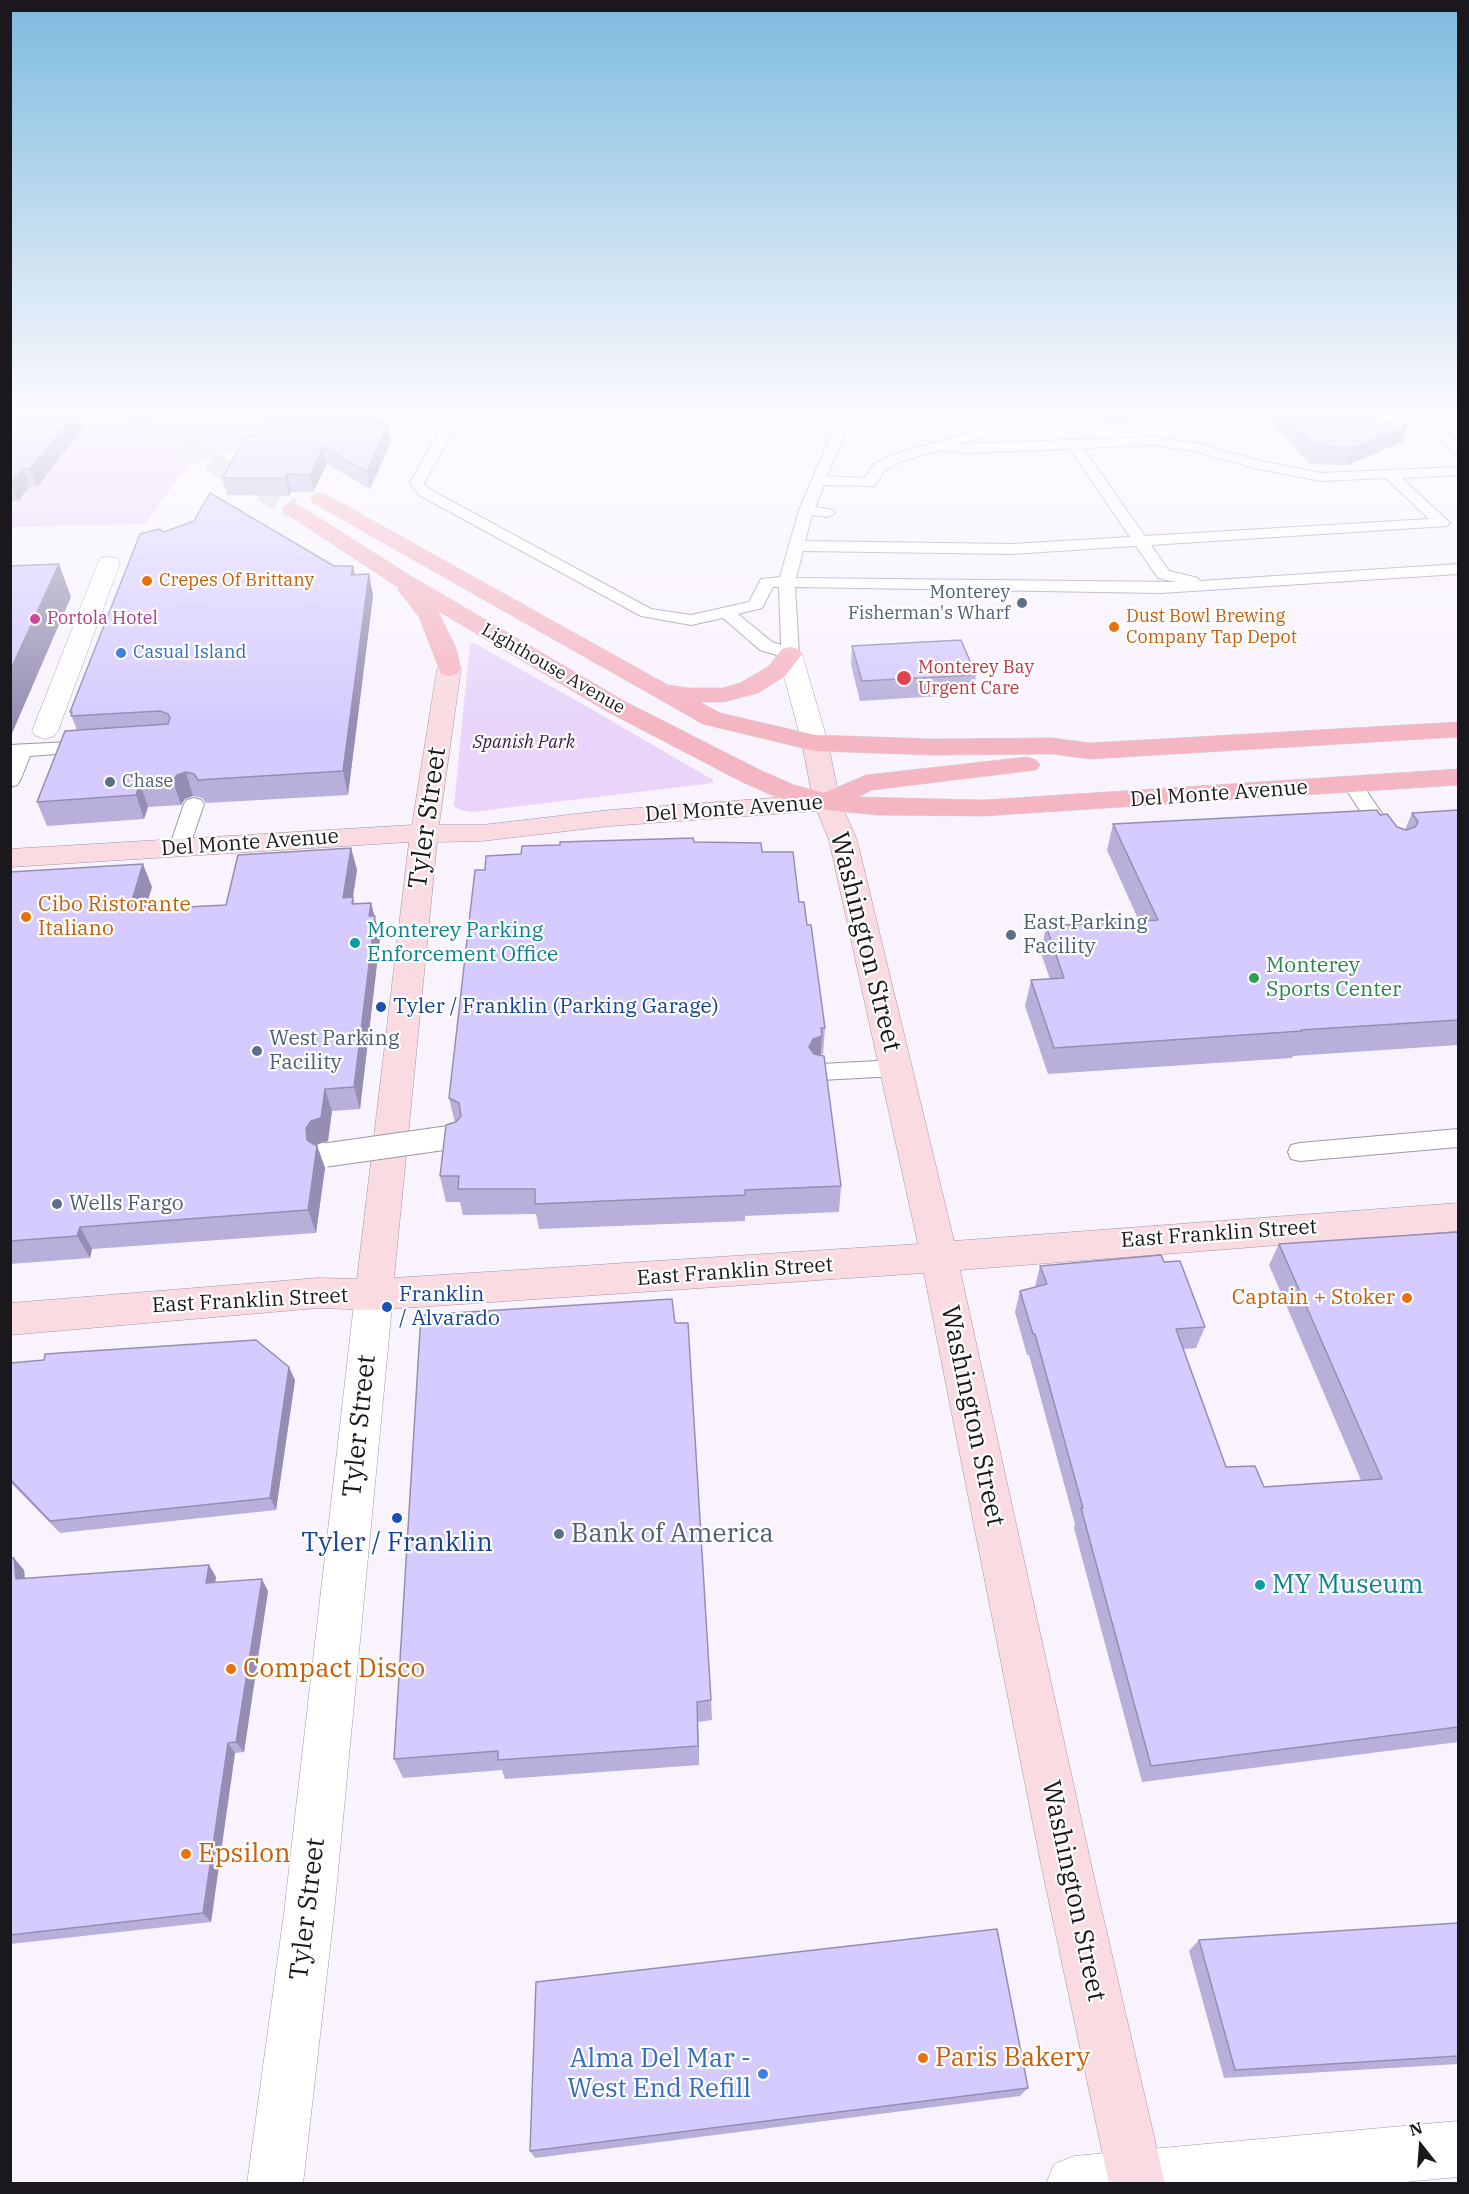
<!DOCTYPE html>
<html>
<head>
<meta charset="utf-8">
<style>
	body { margin:0 }
	#map { position:relative; width:1469px; height:2194px; overflow:hidden; background:#f9f3fe; font-family:"IBM Plex Serif",serif }
	canvas { display:block }
	.frame { position:absolute; inset:0; border:12px solid #1a181c; pointer-events:none }
	.north { position:absolute; left:1391px; top:2116px; width:60px; height:60px; -webkit-text-stroke:4px #fff; paint-order:stroke; rotate:343deg; font-size:16px; font-weight:700; line-height:24px; text-align:center; color:#1a181c }
	.north::after { content:''; display:block; margin:auto; width:21px; height:27px; background:#1a181c; clip-path:polygon(50% 0,100% 100%,50% 72%,0 100%) }
</style>
</head>
<body>
<div id="map">
<canvas width="1469" height="2194"></canvas>
<div class="frame"></div>
<div class="north">N</div>
</div>
<script>
const g = document.querySelector('canvas').getContext('2d');
g.lineJoin = 'round';
function paint(path, color) { g.fillStyle = color; g.fill(path, 'evenodd'); }
const poly = rows => new Path2D(rows.map(r => 'M' + r).join(''));
function trace(path, color, width, dash) { g.strokeStyle = color; g.lineWidth = width; g.lineCap = dash ? 'butt' : 'round'; g.setLineDash(dash || []); g.stroke(path); }
function label(font, color, halo, rows, align = 'center') {
  g.font = font + ' "IBM Plex Serif",serif'; g.lineWidth = 4.5; g.setLineDash([]); g.textBaseline = 'middle'; g.strokeStyle = halo; g.fillStyle = color; for (const [text, x, y, turn = 0] of rows) {
    g.save(); g.translate(x, y); g.rotate((+turn || 0) * Math.PI / 180); g.textAlign = isNaN(turn) ? turn : align; if (halo) g.strokeText(text, 0, 0); g.fillText(text, 0, 0); g.restore();
  }
}
const green = poly([
	[11,415,321,415,318,422,188,465,145,524,11,527,10,509,17,501,11,501],
	[470,643,476,644,591,709,713,780,713,783,472,812,460,810,454,806]
]);
const water = poly([
	[1084,415,1270,415,1105,423]
]);
const primaryTunnel = poly([
	[132,415,292,509]
]);
const lane = poly([
	[452,415,466,415,452,433,424,483,429,489,651,609,678,613,691,615,749,602,761,579,780,577,799,510,840,415,853,415,827,476,865,478,873,465,890,456,974,431,1019,415,1038,415,1036,418,960,444,1154,437,1195,443,1261,461,1321,473,1458,467,1458,475,1402,478,1447,520,1450,523,1447,526,1151,545,1169,571,1198,578,1200,581,1458,564,1458,574,1161,593,795,587,799,654,796,658,790,659,760,650,723,618,691,625,641,616,419,495,410,483,439,432,452,415],
	[1154,445,1194,451,1259,469,1321,481,1386,478,1429,519,1145,536,1083,448,1154,445],
	[1070,449,1130,537,1011,544,805,541,812,515,828,517,835,513,833,510,815,507,824,485,875,486,884,471,900,462,939,450,966,453,1070,449],
	[1136,546,1158,578,1176,582,796,578,803,551,1011,554,1136,546],
	[773,587,779,587,781,645,772,642,738,614,762,608,773,587],
	[1411,415,1425,415,1458,442,1458,453,1453,452,1411,415],
	[90,741,97,743,99,747,97,751,30,756,20,781,17,785,10,787,10,745,90,741],
	[1353,779,1360,781,1397,836,1394,840,1387,842,1380,840,1377,836,1343,785,1346,781,1353,779],
	[194,798,201,800,204,804,189,848,186,852,179,854,172,852,169,848,184,804,187,800,194,798],
	[896,1060,904,1062,908,1068,904,1074,896,1076,821,1080,813,1078,809,1072,813,1066,821,1064,896,1060],
	[1458,1129,1458,1147,1300,1161,1291,1159,1288,1152,1291,1145,1300,1143,1458,1129]
]);
const street = poly([
	[109,557,117,558,120,563,58,731,54,736,45,739,36,736,32,731,98,563,101,558,109,557],
	[790,647,798,649,802,654,828,743,824,748,815,751,806,748,802,743,778,654,782,649,790,647],
	[374,1280,387,1284,393,1295,334,1913,303,2184,247,2184,284,1913,355,1295,361,1284,374,1280],
	[1458,2121,1458,2177,1384,2184,1046,2184,1054,2164,1074,2156,1458,2121]
]);
const secondary = poly([
	[449,662,457,664,461,669,439,825,482,825,610,810,812,795,802,743,806,738,815,735,824,738,828,743,840,802,857,840,954,1241,1458,1203,1458,1231,960,1270,1091,1864,1165,2184,1109,2184,1041,1864,924,1273,374,1310,318,1308,10,1335,10,1303,318,1278,357,1279,409,842,10,867,10,849,412,825,437,669,441,664,449,662],
	[817,811,829,840,918,1244,394,1278,437,842,482,841,610,826,817,811]
]);
const primary = poly([
	[320,493,327,495,668,685,690,688,723,688,740,683,769,666,782,649,790,647,798,649,802,654,785,676,758,693,724,702,700,702,720,713,815,735,933,739,1052,738,1090,743,1458,722,1458,737,1090,759,1052,754,933,755,815,751,703,724,313,503,310,499,313,495,320,493],
	[292,503,299,505,411,576,626,702,760,770,794,785,824,793,866,775,1027,757,1036,760,1040,765,1036,770,872,790,858,797,984,800,1458,769,1458,785,984,816,877,815,827,810,776,797,742,782,608,712,438,611,456,648,461,669,457,674,449,676,441,674,419,617,398,590,399,588,285,513,282,509,285,505,292,503]
]);
const laneBridge = poly([
	[326,1155,453,1137]
]);
const wall = poly([
	[1272,415,1340,415,1402,442,1347,465,1310,464,1270,422],
	[10,417,83,428,37,487,29,487,18,501,10,501],
	[381,423,388,424,391,441,370,489,327,464,313,492,291,492,289,496,227,495,222,478,256,436],
	[164,532,334,566,354,575,369,574,373,596,348,795,206,803,202,798,193,796,185,799,181,805,148,807,144,819,47,826,37,802,77,730,70,712],
	[852,646,976,675,973,694,860,701,851,665],
	[1458,810,1458,1045,1293,1056,1292,1058,1048,1074,1025,1006,1031,980,1050,979,1041,953,1046,926,1139,921,1107,850,1113,824,1380,815,1397,827,1405,830,1412,813],
	[694,842,762,852,799,902,807,925,825,1028,823,1054,820,1054,820,1055,841,1186,839,1212,745,1216,745,1221,539,1229,536,1214,463,1215,460,1202,446,1202,440,1176,455,1123,449,1098,485,870,521,854],
	[351,848,357,870,353,897,355,904,371,903,380,938,360,1109,332,1111,328,1141,318,1144,317,1145,325,1168,316,1233,92,1249,90,1258,10,1264,10,872,152,887,145,909,226,905],
	[1458,1232,1458,1742,1142,1782,1074,1528,1075,1524,1029,1355,1027,1355,1015,1312,1020,1291,1035,1287,1040,1266,1164,1262,1205,1327,1196,1348,1183,1349,1226,1467,1264,1487,1361,1480,1269,1265,1279,1244],
	[421,1315,711,1700,712,1720,698,1722,699,1765,505,1779,502,1770,403,1778,394,1759],
	[10,1363,295,1380,276,1510,60,1533,10,1482],
	[10,1558,24,1570,25,1579,209,1565,216,1577,215,1582,268,1591,244,1752,235,1753,211,1922,10,1944],
	[1458,1923,1458,2064,1224,2078,1189,1951,1199,1940],
	[1028,2088,1020,2096,535,2158,530,2151]
]);
const shadedWall = poly([
	[74,415,79,415,83,428,37,487,30,469],
	[380,419,383,435,388,424,391,441,370,489,367,472],
	[1408,425,1402,442,1347,465,1353,448],
	[323,447,327,464,313,492,310,475],
	[23,469,29,487,18,501,11,483],
	[287,474,291,492,289,496,285,478],
	[59,564,71,597,10,738,10,671],
	[353,566,357,587,351,575],
	[369,574,373,596,348,795,343,771],
	[186,772,193,796,185,799,181,805,173,781,177,775],
	[140,783,148,807,144,819,136,795],
	[351,848,357,870,349,921,343,898],
	[143,864,152,887,138,933,129,910],
	[371,903,380,938,360,1109,354,1087],
	[822,1036,820,1062,809,1047,813,1039],
	[325,1089,332,1111,328,1141,318,1144,313,1150,307,1140,306,1128],
	[317,1146,325,1168,316,1233,308,1210],
	[80,1227,92,1249,90,1258,77,1236],
	[289,1367,295,1380,276,1510,270,1498],
	[14,1558,24,1570,26,1591,16,1579],
	[209,1565,216,1577,213,1595,206,1583],
	[262,1579,268,1591,244,1752,236,1742],
	[697,1702,698,1722,699,1765,698,1746],
	[228,1743,235,1753,211,1922,203,1913]
]);
const building = poly([
	[12,415,74,415,30,469,23,469,10,483,10,417,12,415],
	[1284,415,1340,415,1408,425,1353,448,1315,446,1284,415],
	[266,419,380,419,378,423,388,424,367,472,323,447,310,475,287,474,285,478,222,478,246,436,256,436,266,419],
	[210,493,334,566,353,566,351,575,369,574,343,771,198,780,194,774,186,772,177,775,173,781,140,783,136,795,37,802,65,731,168,724,170,718,168,714,160,711,71,716,72,712,70,712,140,534,159,529,164,532,194,521,210,493],
	[59,564,10,671,10,566,59,564],
	[961,640,976,675,862,681,852,646,961,640],
	[1377,810,1380,815,1387,814,1397,827,1406,830,1415,827,1418,822,1412,813,1458,810,1458,1020,1301,1030,1302,1031,1054,1048,1031,980,1064,978,1046,926,1158,920,1113,824,1377,810],
	[693,838,694,842,761,843,762,852,793,852,799,902,804,902,807,925,811,925,825,1028,821,1028,822,1036,813,1039,809,1047,814,1054,824,1056,841,1186,745,1190,745,1195,535,1204,535,1189,458,1189,459,1176,440,1176,446,1125,456,1122,461,1116,459,1103,449,1098,475,870,485,870,486,856,521,854,522,846,560,845,560,842,693,838],
	[351,848,343,898,353,897,352,904,371,903,369,916,375,916,354,1087,325,1089,321,1118,311,1121,306,1128,307,1140,317,1146,308,1210,80,1227,77,1236,10,1241,10,872,143,864,129,910,226,905,238,855,351,848],
	[1458,1232,1458,1727,1151,1766,1081,1508,1083,1508,1035,1334,1033,1334,1020,1291,1047,1284,1040,1266,1161,1255,1164,1262,1180,1261,1205,1327,1176,1329,1226,1467,1255,1466,1264,1487,1382,1479,1279,1244,1458,1232],
	[672,1299,675,1323,688,1323,711,1700,697,1702,698,1746,498,1760,498,1751,394,1759,421,1315,672,1299],
	[256,1340,289,1367,270,1498,50,1521,10,1479,10,1363,44,1360,45,1354,256,1340],
	[10,1558,14,1558,16,1579,209,1565,206,1583,262,1579,236,1742,228,1743,203,1913,10,1935,10,1558],
	[1458,1923,1458,2056,1235,2070,1199,1940,1458,1923],
	[997,1929,1028,2088,530,2151,536,1982,997,1929]
]);
const markers = [
	[147,581,6,"#e8710a"],
	[1022,603,6,"#5c6f8a"],
	[35,619,6,"#d1479c"],
	[1114,627,6,"#e8710a"],
	[121,653,6,"#3f7fe0"],
	[904,678,8,"#e0444e"],
	[110,782,6,"#5c6f8a"],
	[26,917,6,"#e8710a"],
	[1011,935,6,"#5c6f8a"],
	[355,943,6,"#0f9aa8"],
	[1254,978,6,"#2e9e5b"],
	[381,1007,6,"#1a4fb4"],
	[257,1051,6,"#5c6f8a"],
	[57,1204,6,"#5c6f8a"],
	[1407,1298,6,"#e8710a"],
	[387,1307,6,"#1a4fb4"],
	[397,1518,6,"#1a4fb4"],
	[559,1534,6,"#5c6f8a"],
	[1260,1585,6,"#0f9aa8"],
	[231,1669,6,"#e8710a"],
	[186,1854,6,"#e8710a"],
	[923,2058,6,"#e8710a"],
	[763,2074,6,"#3f7fe0"]
];
const farFoodnames = [
	["Crepes Of Brittany",159,581],
	["Dust Bowl Brewing",1126,617],
	["Company Tap Depot",1126,638]
];
const farServicenames = [
	["Monterey",1010,593],
	["Fisherman's Wharf",1010,614],
	["Chase",122,782,"left"]
];
const farHotelnames = [
	["Portola Hotel",47,619]
];
const farShopnames = [
	["Casual Island",133,653]
];
const farHealthnames = [
	["Monterey Bay",918,668],
	["Urgent Care",918,689]
];
const farStreetnames = [
	["Lighthouse Avenue",553,669,30]
];
const farParknames = [
	["Spanish Park",524,743]
];
const streetNames = [
	["Del Monte Avenue",1219,794,-4],
	["Del Monte Avenue",734,809,-4],
	["Del Monte Avenue",250,843,-4],
	["East Franklin Street",1219,1234,-4],
	["East Franklin Street",735,1272,-4],
	["East Franklin Street",250,1301,-3]
];
const foodNames = [
	["Cibo Ristorante",38,905],
	["Italiano",38,929],
	["Captain + Stoker",1395,1298,"right"]
];
const serviceNames = [
	["East Parking",1023,923],
	["Facility",1023,947],
	["West Parking",269,1039],
	["Facility",269,1063],
	["Wells Fargo",69,1204]
];
const cultureNames = [
	["Monterey Parking",367,931],
	["Enforcement Office",367,955]
];
const leisureNames = [
	["Monterey",1266,966],
	["Sports Center",1266,990]
];
const transitNames = [
	["Tyler / Franklin (Parking Garage)",393,1007],
	["Franklin",399,1295],
	["/ Alvarado",399,1319]
];
const nearStreetnames = [
	["Tyler Street",428,818,-82],
	["Washington Street",865,942,76],
	["Washington Street",972,1416,78],
	["Tyler Street",360,1426,-84],
	["Washington Street",1073,1891,78],
	["Tyler Street",308,1909,-83]
];
const nearServicenames = [
	["Bank of America",571,1534]
];
const nearTransitnames = [
	["Tyler / Franklin",397,1543]
];
const nearCulturenames = [
	["MY Museum",1272,1585]
];
const nearFoodnames = [
	["Compact Disco",243,1669],
	["Epsilon",198,1854],
	["Paris Bakery",935,2058]
];
const nearShopnames = [
	["Alma Del Mar -",751,2059],
	["West End Refill",751,2089]
];
paint(green, '#e8d5f9');
paint(water, '#7ec3d0');
trace(primaryTunnel, '#d8d2dc', 20, [20, 10]);
trace(lane, '#9e97a4', 2);
trace(street, '#9e97a4', 1);
trace(secondary, '#9e97a4', 1);
trace(primary, '#d6d5d6', 1);
paint(lane, '#fff');
paint(street, '#fff');
paint(secondary, '#f9dbe1');
paint(primary, '#f4b6c3');
trace(laneBridge, '#9e97a4', 25, []);
trace(laneBridge, '#fff', 23);
paint(wall, '#b8afdb');
paint(shadedWall, '#968eb2');
paint(building, '#d6cbff');
trace(building, '#968eb2', 1.5);
const sky = g.createLinearGradient(0, 0, 0, 722);
sky.addColorStop(0, '#7dbade');
sky.addColorStop(0.57, '#fcfaff');
sky.addColorStop(1, '#fcfaff00');
g.fillStyle = sky;
g.fillRect(0, 0, 1469, 722);
for (const [x, y, r, color] of markers) { const dot = new Path2D(); dot.arc(x, y, r, 0, 2 * Math.PI); g.fillStyle = color; g.fill(dot); trace(dot, '#fff', 2); }
label('18px', '#c56008', '#fff', farFoodnames, 'left');
label('18px', '#4e5e75', '#fff', farServicenames, 'right');
label('18px', '#b23c85', '#fff', farHotelnames, 'left');
label('18px', '#366cbe', '#fff', farShopnames, 'left');
label('18px', '#be3a42', '#fff', farHealthnames, 'left');
label('18px', '#1a181c', '#fff', farStreetnames);
label('italic 18px', '#3b1951', '#fff', farParknames);
label('21px', '#1a181c', '#fff', streetNames);
label('21px', '#c56008', '#fff', foodNames, 'left');
label('21px', '#4e5e75', '#fff', serviceNames, 'left');
label('21px', '#0d838f', '#fff', cultureNames, 'left');
label('21px', '#27864d', '#fff', leisureNames, 'left');
label('21px', '#164399', '#fff', transitNames, 'left');
label('26px', '#1a181c', '#fff', nearStreetnames);
label('26px', '#4e5e75', '#fff', nearServicenames, 'left');
label('26px', '#164399', '#fff', nearTransitnames);
label('26px', '#0d838f', '#fff', nearCulturenames, 'left');
label('26px', '#c56008', '#fff', nearFoodnames, 'left');
label('26px', '#366cbe', '#fff', nearShopnames, 'right');
</script>
</body>
</html>
